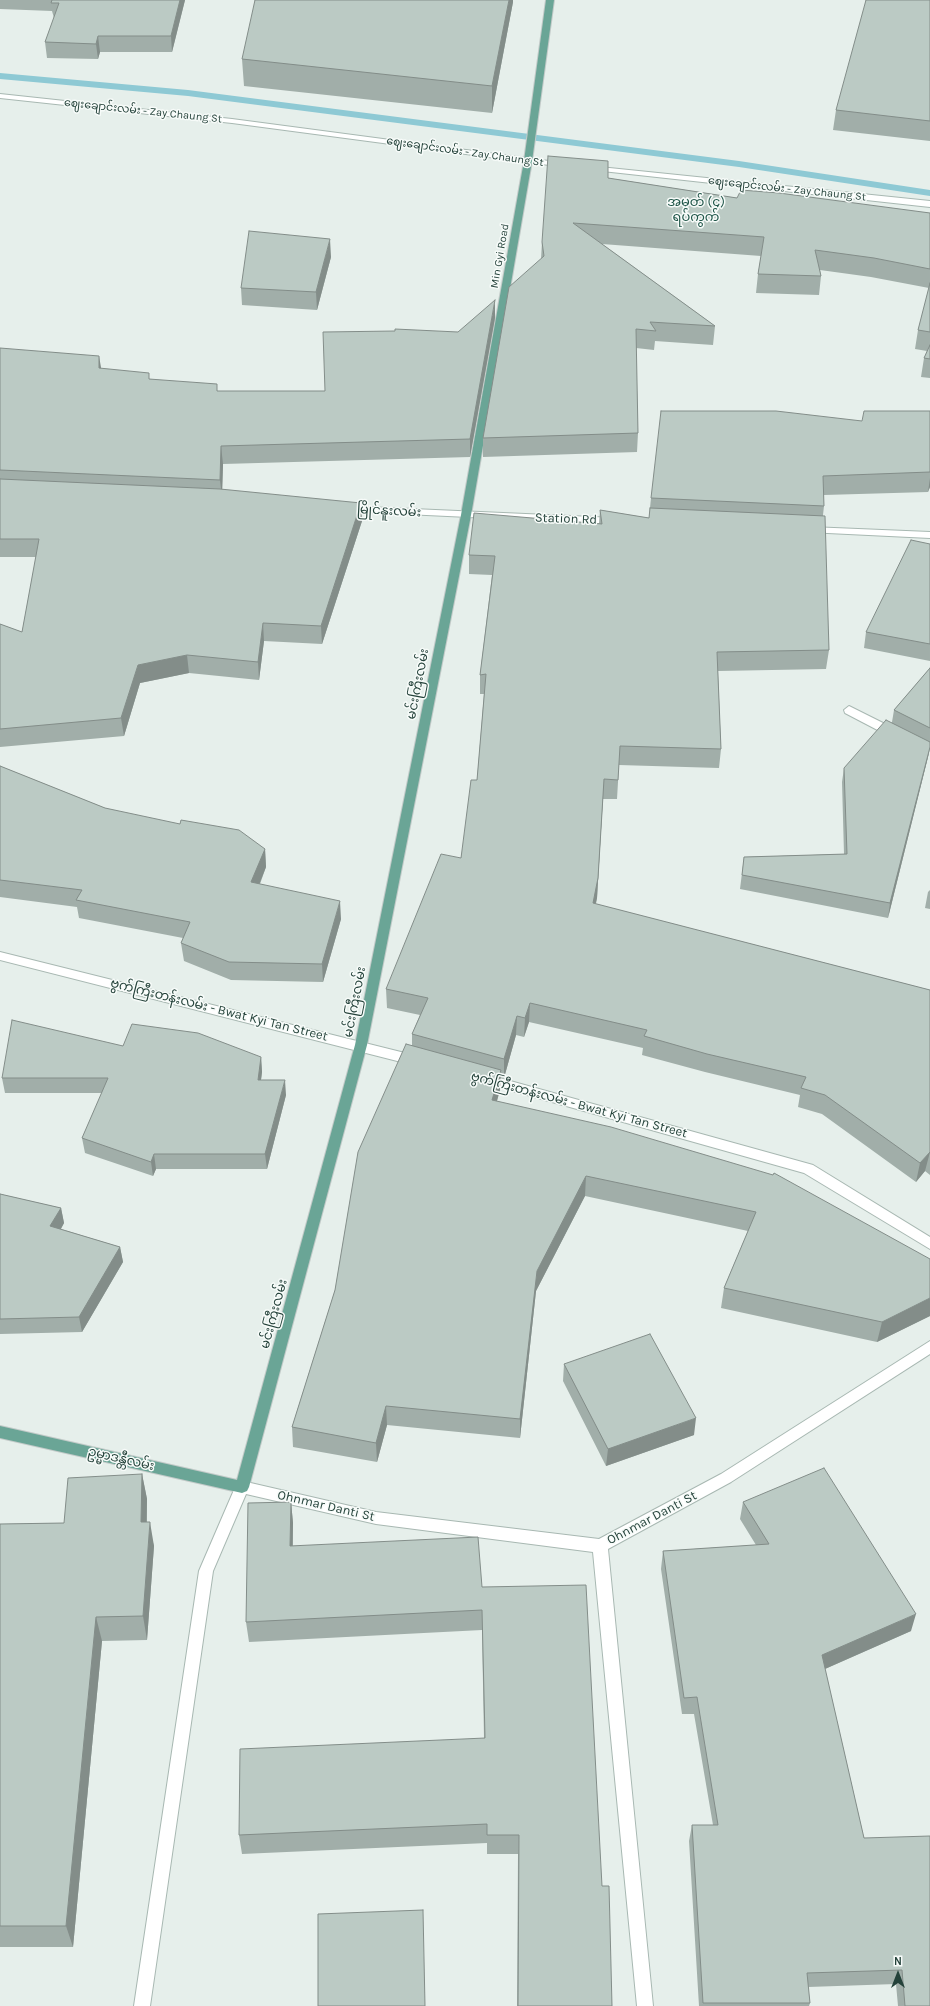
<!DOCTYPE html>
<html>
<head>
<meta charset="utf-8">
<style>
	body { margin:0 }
	#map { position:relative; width:930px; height:2006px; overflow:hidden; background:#e6efeb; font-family:Karla,sans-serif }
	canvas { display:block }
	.north { position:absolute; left:878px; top:1954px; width:40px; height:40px; -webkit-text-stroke:3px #f7fbf9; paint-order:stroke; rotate:0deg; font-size:11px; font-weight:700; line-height:16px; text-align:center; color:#24423a }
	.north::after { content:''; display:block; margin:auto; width:14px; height:18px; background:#24423a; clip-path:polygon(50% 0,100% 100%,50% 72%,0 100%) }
</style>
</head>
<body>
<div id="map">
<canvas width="930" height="2006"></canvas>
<div class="north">N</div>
</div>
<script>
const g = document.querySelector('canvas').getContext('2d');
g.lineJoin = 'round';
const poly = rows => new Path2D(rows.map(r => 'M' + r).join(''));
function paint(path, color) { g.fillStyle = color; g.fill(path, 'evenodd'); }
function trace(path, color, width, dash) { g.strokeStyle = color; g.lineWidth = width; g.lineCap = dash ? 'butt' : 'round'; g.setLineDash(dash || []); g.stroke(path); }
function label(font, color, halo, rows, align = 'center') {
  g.font = font + ' Karla,"Noto Sans Myanmar",sans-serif'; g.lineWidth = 3; g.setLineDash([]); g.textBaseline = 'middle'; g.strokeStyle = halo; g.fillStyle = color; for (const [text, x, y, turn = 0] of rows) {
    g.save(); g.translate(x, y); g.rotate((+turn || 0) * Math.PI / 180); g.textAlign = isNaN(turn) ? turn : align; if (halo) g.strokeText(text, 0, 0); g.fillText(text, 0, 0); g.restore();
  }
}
const stream = poly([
	[0,73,188,90,739,161,930,190,930,196,739,167,188,96,0,79,0,73]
]);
const minor = poly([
	[0,94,232,119,564,163,568,165,564,167,232,123,0,98,0,94],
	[590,166,930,201,930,207,593,170,590,170,590,166],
	[345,506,616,518,621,521,616,524,342,511,340,509,342,507,345,506],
	[810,527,930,532,930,538,807,532,805,530,807,528,810,527],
	[849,706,897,730,898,733,893,737,889,736,845,713,844,710,849,706],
	[0,952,417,1056,421,1058,423,1061,421,1064,417,1066,0,960,0,952],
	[485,1074,813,1165,930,1237,930,1249,804,1173,481,1082,479,1079,481,1076,485,1074],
	[930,1341,930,1354,731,1482,608,1549,653,2006,637,2006,593,1552,376,1524,246,1494,213,1571,150,2006,134,2006,199,1571,237,1483,242,1481,376,1512,599,1539,721,1474,930,1341]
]);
const major = poly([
	[546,0,554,0,532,161,471,515,367,1045,249,1487,247,1491,242,1493,0,1438,0,1426,237,1480,355,1045,461,515,524,161,546,0]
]);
const wall = poly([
	[0,0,185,0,172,52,100,52,98,59,47,58,45,42,54,18,52,11,0,9],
	[930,0,930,141,833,130,836,110],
	[513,2,492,113,244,86,242,59],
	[608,178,737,198,930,213,930,378,921,377,924,358,927,351,915,349,918,330,929,288,871,277,820,270,821,276,819,295,756,293,758,274,761,256,602,244,715,326,713,345,655,341,654,350,636,348,638,433,637,452,483,457,483,438,541,259,542,242],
	[331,257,317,310,242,305,241,288],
	[495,318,470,457,223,464,222,489,362,521,322,644,264,641,259,680,189,673,140,683,124,736,0,747,0,624,22,632,36,557,0,557,0,348,150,379,218,391,325,391,458,332],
	[930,411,930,487,928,492,824,495,824,506,823,515,829,650,826,669,718,671,721,749,719,768,619,765,617,799,603,799,597,898,596,904,930,990,930,1175,925,1171,916,1182,822,1114,798,1107,800,1095,705,1072,642,1055,643,1048,529,1022,524,1037,516,1035,504,1078,500,1077,500,1090,497,1101,930,1259,930,1316,877,1342,721,1308,724,1288,748,1231,585,1196,536,1291,520,1438,387,1425,377,1462,293,1447,292,1427,335,1290,412,1045,412,1034,420,1015,387,1008,386,989,461,858,477,780,484,694,480,694,480,675,492,575,469,574,469,555,599,524,600,510,649,518,651,498,862,421],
	[930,544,930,661,864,648,866,632],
	[930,668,930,748,928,757,888,918,740,889,744,857,844,854,842,782,844,768,892,722,894,710],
	[0,766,105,808,265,849,266,867,260,884,341,919,323,982,231,980,184,961,181,943,183,938,79,918,77,907,0,897],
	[930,890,930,909,925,908,928,892],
	[123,1046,261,1057,262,1072,261,1080,286,1095,267,1169,156,1169,153,1176,85,1153,82,1138,102,1093,5,1093,2,1078],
	[0,1194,61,1208,64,1223,61,1229,120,1247,123,1262,82,1332,0,1334],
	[564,1364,694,1435,606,1466,563,1381],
	[142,1474,147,1499,147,1522,154,1546,147,1640,102,1641,73,1947,0,1947,0,1524,64,1523],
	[291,1502,293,1523,293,1546,482,1587,602,1886,612,2006,517,2006,518,1854,487,1854,487,1843,242,1854,239,1835,484,1738,482,1630,249,1642,246,1622],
	[743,1502,911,1631,825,1669,864,1838,930,2006,898,2006,896,1984,808,1987,810,2003,809,2006,699,2006,689,1841,692,1825,713,1825,694,1714,682,1714,661,1569,663,1551,756,1545,740,1519]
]);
const shadedWall = poly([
	[180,0,185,0,172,52,171,36],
	[509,0,513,0,513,2,492,113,492,86],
	[98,36,100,52,98,59,96,44],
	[330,239,331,257,317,310,316,292],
	[495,300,495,318,470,457,470,439],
	[99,356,102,373,99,368],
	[221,446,223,464,222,498,220,480],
	[930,478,930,487,928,492],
	[361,503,362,521,322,644,321,626],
	[263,623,264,641,259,680,258,662],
	[187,655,189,673,140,683,124,736,121,718,138,665],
	[930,747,928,757,888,918,890,903],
	[604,779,597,898,591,922,593,903],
	[265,849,266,867,253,900,251,882],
	[340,901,341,919,323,982,322,964],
	[530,1003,529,1022,524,1037,525,1018],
	[517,1016,516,1035,504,1078,504,1059],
	[261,1057,262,1072,259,1095,258,1080],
	[501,1070,500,1090,491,1121,492,1100],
	[285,1080,286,1095,267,1169,265,1154],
	[930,1152,925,1171,916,1182,920,1163],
	[154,1154,156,1169,153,1176,151,1162],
	[586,1176,585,1196,536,1291,520,1438,520,1419,537,1271],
	[61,1208,64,1223,54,1241,50,1226],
	[120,1247,123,1262,82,1332,79,1317],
	[930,1298,930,1316,877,1342,882,1322],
	[386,1406,387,1425,377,1462,376,1443],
	[696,1418,694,1435,606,1466,608,1449],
	[142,1474,147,1499,146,1547,141,1522],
	[291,1502,293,1523,292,1567,290,1546],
	[150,1522,154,1546,147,1640,143,1616],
	[916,1614,911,1631,818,1672,822,1655],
	[96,1617,102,1641,73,1947,66,1926]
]);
const building = poly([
	[52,0,180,0,171,36,98,36,96,44,45,42,59,3,51,3,52,0],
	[255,0,509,0,492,86,242,59,255,0],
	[866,0,930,0,930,121,836,110,866,0],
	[548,156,608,161,608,178,737,198,741,190,779,193,930,213,930,269,874,258,815,250,821,276,758,274,764,237,573,223,715,326,650,322,656,331,636,329,638,433,483,438,509,287,544,256,542,242,548,156],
	[249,231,330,239,316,292,241,288,249,231],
	[930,283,930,332,918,330,930,283],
	[495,300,470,439,221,446,220,480,0,470,0,348,99,356,99,368,149,373,149,379,217,384,217,391,325,391,323,332,395,331,395,329,458,332,495,300],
	[930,345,930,359,924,358,930,345],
	[661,411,776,411,862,421,864,411,930,411,930,472,823,476,824,506,651,498,661,411],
	[0,479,220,489,361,503,321,626,263,623,258,662,187,655,138,665,121,718,0,729,0,624,22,632,39,539,0,539,0,479],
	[650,508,825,516,829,650,717,652,721,749,620,746,618,780,604,779,598,878,593,903,930,990,930,1152,920,1163,825,1095,801,1088,806,1077,707,1054,644,1036,647,1030,530,1003,525,1018,517,1016,504,1059,412,1034,428,998,386,989,441,854,461,858,471,780,477,780,486,674,480,675,495,556,469,555,474,513,602,524,600,510,649,518,650,508],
	[911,540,930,544,930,644,866,632,911,540],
	[930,668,930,728,894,710,930,668],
	[886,720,930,742,930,747,890,903,742,875,744,857,847,854,844,768,886,720],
	[0,766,105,808,180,824,181,820,239,830,265,849,251,882,340,901,322,964,229,962,181,943,190,922,76,900,82,890,0,880,0,766],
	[12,1020,123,1046,132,1024,198,1033,261,1057,258,1080,285,1080,265,1154,154,1154,151,1162,82,1138,108,1078,2,1078,12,1020],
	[406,1044,501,1070,492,1100,611,1127,773,1175,774,1173,930,1259,930,1298,882,1322,724,1288,756,1212,586,1176,537,1271,520,1419,386,1406,376,1443,292,1427,335,1290,358,1152,406,1044],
	[0,1194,61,1208,50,1226,120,1247,79,1317,0,1319,0,1194],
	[650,1334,696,1418,608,1449,564,1364,650,1334],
	[824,1468,916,1614,822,1655,864,1838,930,1836,930,2006,905,2006,902,1970,807,1973,810,2003,703,2003,692,1825,718,1825,697,1697,684,1698,663,1551,769,1544,743,1502,824,1468],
	[142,1474,141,1522,150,1522,143,1616,96,1617,66,1926,0,1926,0,1524,64,1523,68,1478,142,1474],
	[291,1502,290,1546,478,1537,482,1587,586,1585,602,1886,609,1886,612,2006,518,2006,519,1835,487,1835,487,1824,239,1835,240,1749,485,1738,482,1610,246,1622,248,1503,291,1502],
	[423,1910,425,2006,318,2006,318,1914,423,1910]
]);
const farStreetnames = [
	["ဈေးချောင်းလမ်း - Zay Chaung St",143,111,6],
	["ဈေးချောင်းလမ်း - Zay Chaung St",465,152,8],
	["ဈေးချောင်းလမ်း - Zay Chaung St",787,189,6],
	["Min Gyi Road",500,256,-80]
];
const farQuarternames = [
	["အမှတ် (၄)",696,202],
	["ရပ်ကွက်",696,217]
];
const streetNames = [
	["မြိုင်နူးလမ်း",389,511,3],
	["Station Rd",566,519,2],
	["မင်းကြီးလမ်း",418,684,-79],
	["မင်းကြီးလမ်း",355,1002,-79],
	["ဗွက်ကြီးတန်းလမ်း - Bwat Kyi Tan Street",219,1010,14],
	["ဗွက်ကြီးတန်းလမ်း - Bwat Kyi Tan Street",579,1105,15],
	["မင်းကြီးလမ်း",274,1314,-75],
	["ဥမ္မာဒန္တီလမ်း",121,1459,13],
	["Ohnmar Danti St",326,1506,13],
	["Ohnmar Danti St",652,1518,-28]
];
paint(stream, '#8ec9d4');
trace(minor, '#a8b8b2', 2);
trace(major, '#c2cac8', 2);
paint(minor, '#fff');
paint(major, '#6aa596');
paint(wall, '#a1aea9');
paint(shadedWall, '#838d89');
paint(building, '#bbcac4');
trace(building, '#838d89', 1);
label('11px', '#24423a', '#f7fbf9', farStreetnames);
label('13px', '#1f5548', '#f7fbf9', farQuarternames);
label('13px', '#24423a', '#f7fbf9', streetNames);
</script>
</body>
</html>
